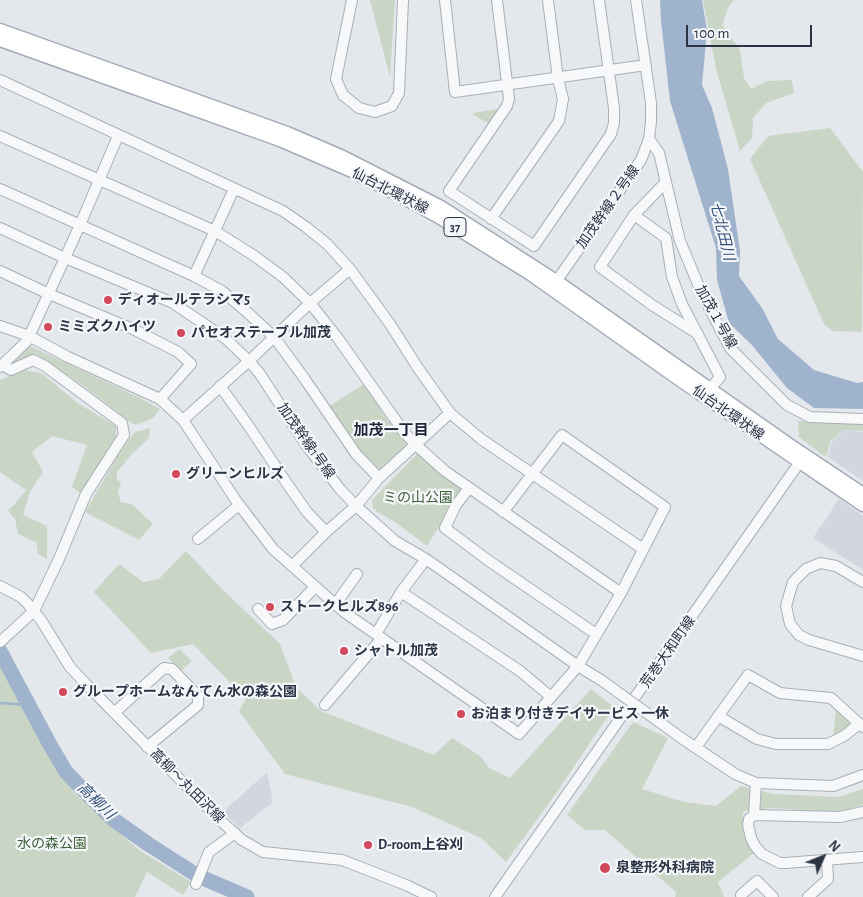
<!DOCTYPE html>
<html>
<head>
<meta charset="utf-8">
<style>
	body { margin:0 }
	#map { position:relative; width:863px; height:897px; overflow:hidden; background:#e4e7ec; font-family:"Alegreya Sans",sans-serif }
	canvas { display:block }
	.north { position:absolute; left:798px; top:832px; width:50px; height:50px; -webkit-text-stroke:4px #f4f6f9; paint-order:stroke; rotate:46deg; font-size:14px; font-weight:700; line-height:20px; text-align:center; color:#2b3445 }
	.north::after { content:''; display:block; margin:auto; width:18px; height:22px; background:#2b3445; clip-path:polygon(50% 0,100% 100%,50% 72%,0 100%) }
	.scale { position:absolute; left:686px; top:25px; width:126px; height:22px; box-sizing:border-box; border:2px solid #2b3445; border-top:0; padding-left:6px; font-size:15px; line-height:18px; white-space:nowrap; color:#2b3445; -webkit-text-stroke:4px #f4f6f9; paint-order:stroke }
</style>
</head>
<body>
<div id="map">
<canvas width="863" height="897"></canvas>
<div class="north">N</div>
<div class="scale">100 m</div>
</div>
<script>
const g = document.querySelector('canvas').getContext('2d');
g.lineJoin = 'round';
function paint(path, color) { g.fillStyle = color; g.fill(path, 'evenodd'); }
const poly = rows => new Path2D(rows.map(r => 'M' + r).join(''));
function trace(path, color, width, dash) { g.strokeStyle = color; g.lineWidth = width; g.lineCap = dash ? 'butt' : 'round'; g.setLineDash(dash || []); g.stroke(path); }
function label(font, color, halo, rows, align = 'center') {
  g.font = font + ' "Alegreya Sans","Noto Sans JP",sans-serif'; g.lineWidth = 4.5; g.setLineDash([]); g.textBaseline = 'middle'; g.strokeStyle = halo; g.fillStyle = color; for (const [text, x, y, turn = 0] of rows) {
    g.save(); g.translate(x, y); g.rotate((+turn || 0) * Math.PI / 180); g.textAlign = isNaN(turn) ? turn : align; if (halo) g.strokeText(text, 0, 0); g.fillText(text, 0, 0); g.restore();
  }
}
const built = poly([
	[843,430,863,432,863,481,828,457,831,443],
	[839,499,863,516,863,570,813,538],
	[267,772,273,802,240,828,223,812]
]);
const green = poly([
	[370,0,395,0,390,77],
	[703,0,734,0,728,8,722,25,740,50,744,78,751,89,767,81,792,80,794,93,766,103,753,118,752,138,740,151,716,69],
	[503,108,492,125,473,115,473,113],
	[830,128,863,172,862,332,833,331,824,324,750,159,768,136],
	[30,346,140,398,160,409,153,418,136,425,130,422,88,389,36,354,15,365,13,363],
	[24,370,41,373,79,404,116,426,116,441,80,493,72,487,87,445,52,436,32,452,43,472,30,492,23,515,47,526,47,559,38,554,36,542,18,534,15,519,8,510,14,505,26,490,0,472,0,380],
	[364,384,388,421,407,441,406,447,380,470,361,454,328,407],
	[798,421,863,422,863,431,843,430,830,442,827,455,824,456,799,437],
	[150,428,149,438,132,454,117,472,117,480,121,482,118,493,121,502,133,505,153,524,139,540,85,512,121,450,135,432],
	[418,453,462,490,427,546,395,522,379,513,373,508,372,500],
	[186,551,223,590,280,644,296,687,321,711,434,755,452,738,480,756,489,768,510,778,591,689,614,707,557,792,506,862,481,838,412,807,285,774,239,711,246,699,193,644,151,653,94,592,119,564,143,582,159,579],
	[179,649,192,661,181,671,168,658],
	[0,664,21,705,74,793,139,850,191,882,183,895,147,872,135,897,0,897],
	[836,709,849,720,849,727,833,737],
	[633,722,668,738,642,789,684,802,716,806,741,786,774,794,839,797,863,789,863,805,841,812,770,808,743,811,744,836,754,853,718,882,724,897,675,897,676,892,605,830,585,830,567,815]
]);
const water = poly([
	[660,0,702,0,707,30,702,85,712,108,728,169,740,251,739,276,762,308,778,339,814,370,857,383,863,382,863,409,814,408,787,388,751,344,729,323,717,280,716,248,670,101,661,21]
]);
const stream = poly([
	[0,703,29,705]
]);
const river = poly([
	[0,651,49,743,66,772,88,795,114,820,148,844,198,876,247,897]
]);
const minor = poly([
	[352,0,336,79,343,95,359,108,375,112,392,106,399,93,403,0],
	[445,0,455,92,646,65],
	[497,0,509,99,507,106,449,191,534,246,611,134,614,123,614,108,599,0],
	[0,80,283,211,306,227,327,244,350,269,390,324,418,368,450,413,481,439,643,549],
	[0,136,215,231,253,255,283,277,310,303,337,337,404,432,416,445,445,471,621,593],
	[649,139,659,153,680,241,703,296,730,348,787,405,810,417,863,419],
	[666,182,634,215,600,267,652,305,698,334],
	[0,189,194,276,222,291,248,313,274,337,304,378,356,454,379,478],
	[634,215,666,238,672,277,682,304,720,377,710,389],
	[491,219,559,121,563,99,558,79,548,0],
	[0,228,65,258,173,303,225,338,249,361,260,374,306,445,340,489,356,506,395,541,426,559,578,666,601,680],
	[0,271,49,294,133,329,178,352,191,364,160,399],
	[194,276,234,189],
	[553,286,641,160,649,139,651,122,651,103,636,0],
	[0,326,29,336,68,357,160,399,183,420,237,502,273,549,344,612,519,734,578,666,621,593,665,507,562,435,503,512],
	[0,367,27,341,80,225,118,136],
	[220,386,248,425,288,485,307,512,326,532],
	[183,420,249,361,310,303,350,269],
	[469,488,456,505,445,528,489,561,596,634],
	[198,539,239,505],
	[292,566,326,532,356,506,379,478,450,413],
	[863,582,836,566,820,563,806,569,793,582,786,606,790,624,799,635,809,640,863,656],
	[0,586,21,597,27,603,41,620,70,667,86,684,220,820,242,840,263,852,342,860,406,885,431,897],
	[401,592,520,671,551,697],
	[335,605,357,574],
	[258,609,272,624,283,620,315,587],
	[376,634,401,592,426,559],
	[0,642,34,611,59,559,86,494,124,435,122,423,45,366,33,360,11,370,2,365],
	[325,705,382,638],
	[114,713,164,668,172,669,198,696,198,705,147,747],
	[718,716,757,739,776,744,828,744,844,736,859,724],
	[680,737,735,774,756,783,833,786,863,775],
	[696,747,748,675,780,693,831,698,863,727],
	[756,783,754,815,749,819,748,825,751,838,755,846,762,854,780,863,785,863,863,857],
	[754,815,840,817,863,812],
	[196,884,209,852,235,833],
	[741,895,757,881,773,897],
	[495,897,804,456],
	[808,897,828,879,827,860]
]);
const major = poly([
	[0,30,287,133,343,157,441,207,556,281,788,444,863,494],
	[0,40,280,140,352,171,393,192,437,216,532,275,680,380,863,505]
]);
const minorBridge = poly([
	[601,680,680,737]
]);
const markers = [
	[108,300,5,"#d1495b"],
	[48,327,5,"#d1495b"],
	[181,333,5,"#d1495b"],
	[176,474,5,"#d1495b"],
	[270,607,5,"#d1495b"],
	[344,651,5,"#d1495b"],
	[63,692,5,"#d1495b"],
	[461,714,5,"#d1495b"],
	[368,845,5,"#d1495b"],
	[605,868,6,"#d1495b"]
];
const shields = [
	[455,227,22]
];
const shieldNames = [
	["37",455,227]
];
const streetNames = [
	["仙台北環状線",390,191,27],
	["加茂幹線２号線",608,207,-55],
	["加茂１号線",716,317,61],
	["仙台北環状線",728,413,35],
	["加茂幹線1号線",306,441,55],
	["荒巻大和町線",668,652,-55],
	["高柳～丸田沢線",187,786,45]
];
const poiNames = [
	["ディオールテラシマ5",118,300],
	["ミミズクハイツ",58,327],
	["パセオステーブル加茂",191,333],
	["グリーンヒルズ",186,474],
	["ストークヒルズ896",280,607],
	["シャトル加茂",354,651],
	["グループホームなんてん水の森公園",73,692],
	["お泊まり付きデイサービス 一休",471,714],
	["D-room上谷刈",378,845],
	["泉整形外科病院",616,868]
];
const parkNames = [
	["ミの山公園",418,498],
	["水の森公園",52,844]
];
const waterNames = [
	["七北田川",722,231,76],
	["高柳川",96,801,44]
];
const neighbourhoodNames = [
	["加茂一丁目",391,430]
];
paint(built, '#d2d6de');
paint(green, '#c9d6c5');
paint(water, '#9fb4cc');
trace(stream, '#9fb4cc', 2.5);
trace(river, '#9fb4cc', 15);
trace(minor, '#a9aeb7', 12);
trace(major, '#a3abb8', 15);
trace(minor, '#f7f8fa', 10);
trace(major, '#fff', 12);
trace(minorBridge, '#a9aeb7', 12, []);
trace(minorBridge, '#f7f8fa', 10);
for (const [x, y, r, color] of markers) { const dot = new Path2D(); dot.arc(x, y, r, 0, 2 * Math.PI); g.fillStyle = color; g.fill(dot); trace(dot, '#f4f6f9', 2); }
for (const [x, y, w] of shields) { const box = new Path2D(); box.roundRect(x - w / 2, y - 9.5, w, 19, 4); g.fillStyle = '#f4f6f9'; g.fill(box); trace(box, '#2b3445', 1); }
label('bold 12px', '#2b3445', null, shieldNames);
label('14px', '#2b3445', '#f4f6f9', streetNames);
label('bold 14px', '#2b3445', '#f4f6f9', poiNames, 'left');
label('14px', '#3f6138', '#f4f6f9', parkNames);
label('italic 15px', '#34527a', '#f4f6f9', waterNames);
label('bold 15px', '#1d2536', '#f4f6f9', neighbourhoodNames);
</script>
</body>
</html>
